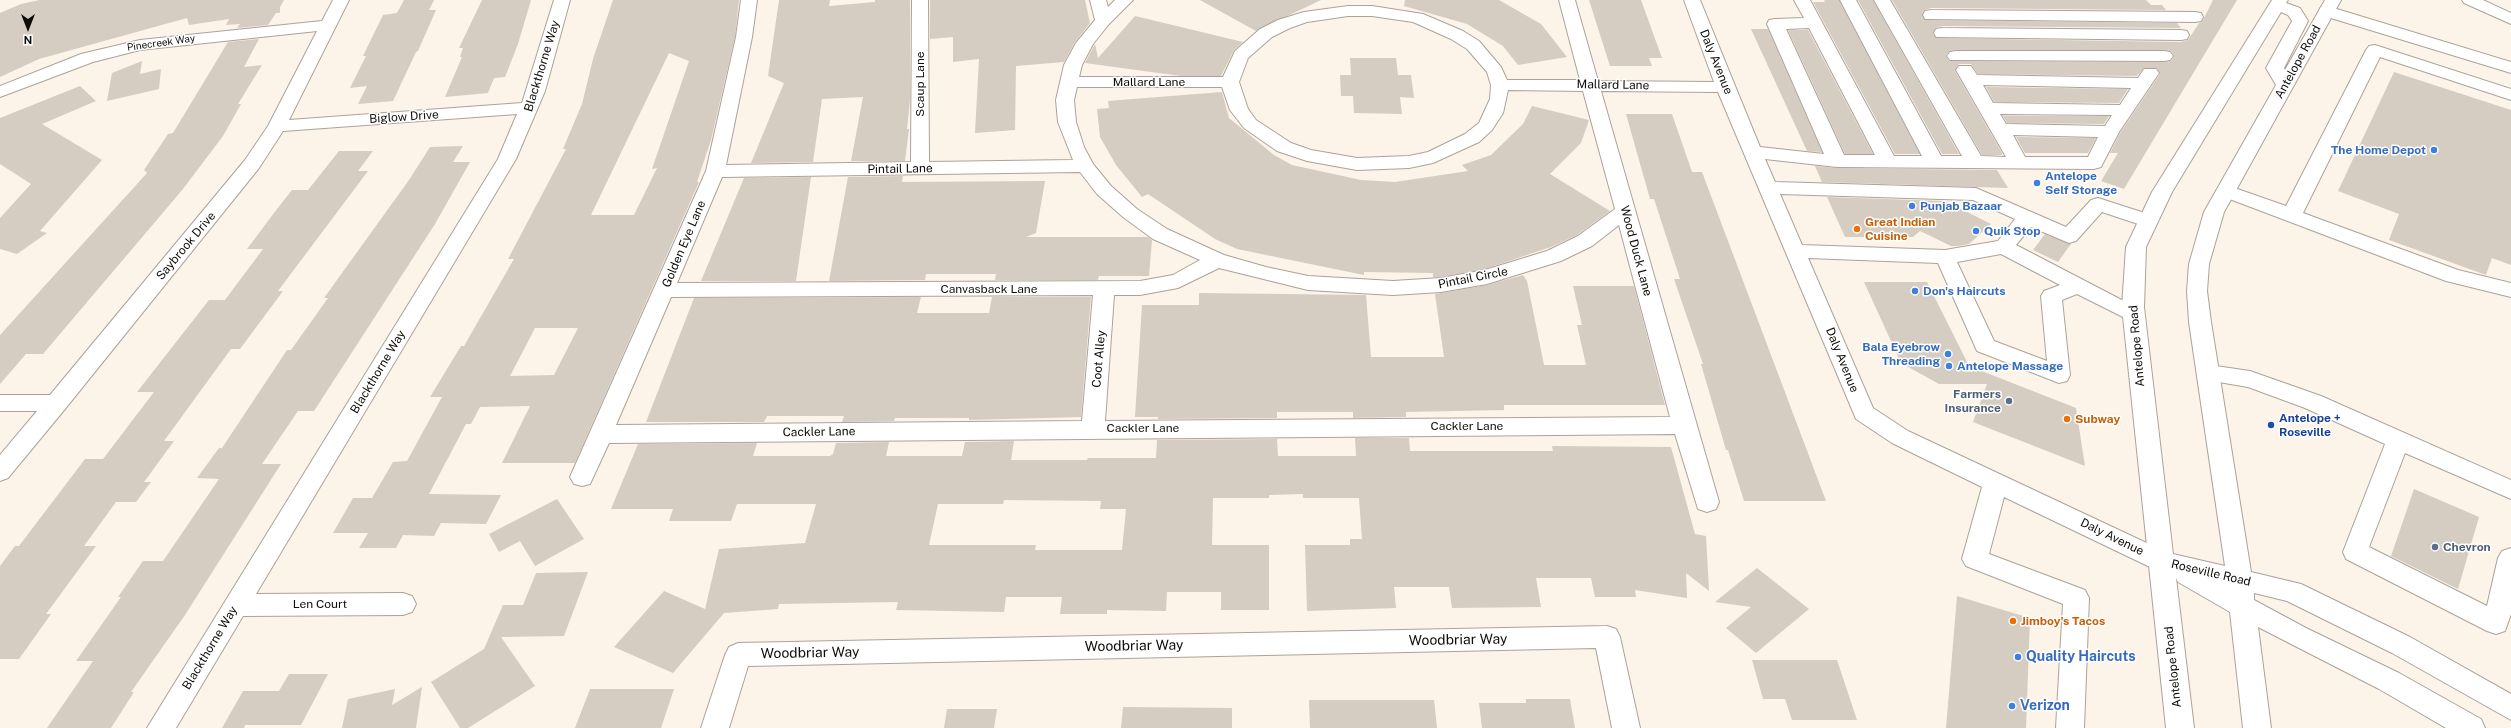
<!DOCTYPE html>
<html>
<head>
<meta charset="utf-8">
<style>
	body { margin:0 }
	#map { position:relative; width:2511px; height:728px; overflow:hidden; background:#fcf3e9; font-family:"Public Sans",sans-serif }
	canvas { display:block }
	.north { position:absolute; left:8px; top:8px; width:40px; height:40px; -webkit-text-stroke:3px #fff; paint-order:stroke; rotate:180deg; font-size:11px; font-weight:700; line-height:16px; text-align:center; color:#0f0d09 }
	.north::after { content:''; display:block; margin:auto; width:14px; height:18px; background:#0f0d09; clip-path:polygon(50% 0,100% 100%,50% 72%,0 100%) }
</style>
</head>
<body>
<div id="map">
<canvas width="2511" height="728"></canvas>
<div class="north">N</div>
</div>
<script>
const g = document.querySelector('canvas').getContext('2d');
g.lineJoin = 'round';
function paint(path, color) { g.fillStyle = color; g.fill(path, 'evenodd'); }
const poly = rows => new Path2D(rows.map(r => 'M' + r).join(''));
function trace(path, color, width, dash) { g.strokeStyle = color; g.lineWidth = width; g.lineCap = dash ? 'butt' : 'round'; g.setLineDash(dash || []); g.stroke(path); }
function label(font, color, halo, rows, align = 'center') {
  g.font = font + ' "Public Sans",sans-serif'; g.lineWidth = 3; g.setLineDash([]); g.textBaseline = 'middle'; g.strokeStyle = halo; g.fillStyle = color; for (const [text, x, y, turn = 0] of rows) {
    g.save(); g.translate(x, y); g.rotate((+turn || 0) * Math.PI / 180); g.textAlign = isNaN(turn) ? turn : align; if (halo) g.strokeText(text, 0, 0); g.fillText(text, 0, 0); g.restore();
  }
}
const building = poly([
	[40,0,284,0,280,7,280,13,276,13,268,25,237,28,240,24,226,25,229,19,189,25,187,18,39,59,0,77,0,13,21,4],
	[404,0,434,0,429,10,436,10,418,51,416,52,393,101,358,104,367,86,350,88,366,56,363,56,383,15,397,13],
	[482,0,531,0,518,44,505,77,494,78,488,93,445,97,462,57,460,57,463,48,459,48],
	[613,0,739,0,735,37,711,140,697,182,699,182,575,463,502,463,530,406,480,407,471,424,466,424,429,494,501,495,486,524,441,523,434,536,403,535,396,548,359,548,368,533,333,533,353,498,372,498,393,462,407,461,442,397,430,397,461,346,464,346,514,259,508,259,566,149,563,149,582,104,593,59],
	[669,53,689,61,652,169,657,168,634,215,591,215],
	[535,328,578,328,554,375,510,376],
	[779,0,830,0,829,6,875,2,875,0,910,0,910,100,907,129,909,129,905,161,851,161,863,97,822,99,813,162,751,163,784,83,768,76],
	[930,0,1085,0,1090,23,1075,42,1064,62,1016,66,1015,130,975,133,979,59,953,62,953,37,930,39],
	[1200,0,1321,0,1256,31],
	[1405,0,1499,0,1541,24,1567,57,1518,65,1503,46,1467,24,1404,6],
	[1589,0,1641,0,1662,58,1649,58,1652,66,1610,66],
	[1824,0,1839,0,1920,154,1895,154,1813,2,1825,2],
	[1858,0,1873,0,1959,154,1942,154],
	[1892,0,2146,0,2151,5,2162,5,2166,10,1931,8,1924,10,1922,16,1925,20,2177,23,2181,28,1942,26,1935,28,1933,34,1936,38,2181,42,2188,40,2199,23,2202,22,2213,0,2237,0,2124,189,2101,181,2118,153,2110,153,2120,133,2160,74,2157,68,2144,68,2137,76,1978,74,1971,64,1959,64,1955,71,2002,153,2002,155,1982,155],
	[1956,50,2164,50,2171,51,2174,56,2171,61,2164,62,1949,61,1946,55,1950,51],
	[1135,16,1243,42,1234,50,1221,76,1181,76,1085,63,1095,44,1098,58],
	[1751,29,1768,29,1822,152,1807,151],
	[1788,30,1808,30,1873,154,1845,154],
	[259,39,244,67,262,65,238,104,241,104,223,136,183,189,43,354,26,354,0,384,0,335,147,173,144,170,168,134,173,133,228,42],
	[1350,58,1396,58,1398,75,1411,75,1414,98,1400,97,1402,114,1354,113,1353,96,1341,96,1340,75,1351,75],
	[142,61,140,74,161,69,159,89,107,101,112,73],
	[2394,72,2511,110,2511,265,2492,258,2486,275,2389,240,2399,214,2338,191],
	[80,86,96,101,42,124,102,160,40,231,47,233,17,254,0,249,0,218,31,184,0,164,0,118],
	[1986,87,2128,89,2119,103,1994,102],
	[1222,92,1229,118,1274,155,1292,165,1361,180,1395,182,1468,171,1462,165,1491,155,1523,124,1532,106,1589,120,1581,143,1550,174,1610,211,1577,235,1551,247,1485,269,1441,277,1433,277,1433,273,1364,272,1364,275,1237,249,1215,239,1148,194,1142,197,1116,165,1100,137,1097,109,1109,108,1108,101],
	[1626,114,1672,114,1692,172,1702,172,1826,501,1744,501,1728,450,1726,450,1701,364,1703,364,1674,279,1680,279,1654,199,1650,199],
	[2003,116,2109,116,2104,124,2007,123],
	[2016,137,2096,138,2088,153,2025,153],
	[463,146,453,162,470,162,435,224,314,411,298,411,262,464,281,464,185,615,131,692,134,692,111,728,47,728,93,661,76,661,121,597,118,597,143,561,163,561,219,479,197,478,219,448,222,448,287,350,291,350,328,298,324,298,409,180,430,147],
	[339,151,373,151,358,171,368,171,278,291,283,291,240,349,231,349,164,441,174,441,144,482,151,482,136,502,116,502,84,546,96,546,46,614,51,614,19,659,0,659,0,566,15,546,19,546,85,459,103,459,154,392,137,392,209,300,225,300,263,249,247,249,277,209,292,190,308,190],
	[1815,166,1837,168,1997,170,2008,188,1822,182],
	[903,176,902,182,1045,181,1036,233,1026,237,1148,237,1152,240,1149,276,1099,276,1098,280,995,280,996,274,926,274,925,280,829,281,848,177],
	[811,177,796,281,701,281,744,178],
	[1827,197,1945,201,1991,224,1969,244,1958,246,1951,246,1920,231,1913,237,1845,237],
	[2045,234,2071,244,2058,262,2033,250],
	[1523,275,1527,281,1544,365,1586,365,1577,325,1582,325,1573,286,1634,286,1665,405,1504,405,1504,410,1406,412,1406,417,1353,418,1353,412,1277,412,1277,418,1158,419,1158,417,1135,417,1142,305,1199,305,1199,293,1366,295,1371,357,1444,357,1435,294,1487,285],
	[1864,282,1927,282,1969,366,2076,408,2085,466,1973,422,1987,384,1939,384,1901,363],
	[921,297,917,313,989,313,992,297,1091,297,1081,417,969,420,969,418,895,418,894,421,842,422,844,416,767,416,764,422,646,422,694,298],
	[1355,438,1409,438,1410,451,1553,451,1552,446,1671,447,1695,534,1706,536,1709,591,1686,573,1687,598,1635,590,1636,597,1595,597,1591,578,1536,578,1541,607,1452,608,1449,587,1394,587,1396,608,1307,611,1305,545,1350,545,1350,539,1362,539,1359,498,1303,498,1303,494,1269,495,1269,498,1213,498,1212,545,1269,545,1269,610,1221,610,1221,592,1167,592,1166,611,1107,610,1107,614,1060,614,1062,597,1006,597,1004,612,896,610,898,602,779,604,778,609,724,613,673,673,614,647,664,591,705,609,719,549,805,543,816,504,737,504,731,521,669,521,673,509,611,509,638,444,757,443,753,456,830,456,833,454,836,443,889,442,886,456,962,456,965,442,1014,441,1011,460,1087,460,1088,458,1156,458,1157,440,1277,439,1278,456,1356,456],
	[1004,500,1101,501,1100,509,1126,509,1122,550,1035,550,1036,545,929,545,938,504,1003,504],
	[2414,489,2479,517,2458,589,2391,556],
	[557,499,584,539,535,566,520,541,499,552,489,534],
	[1757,568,1809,609,1756,653,1726,628,1751,607,1715,602],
	[588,572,564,636,501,637,535,686,468,728,460,728,431,682,484,649,503,605,523,605,536,573],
	[1957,596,2030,618,2026,728,1946,728],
	[1752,660,1837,660,1857,720,1792,720,1785,699,1763,699],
	[289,674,328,674,301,725,245,725,244,728,222,728,243,691,279,691],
	[422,687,416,728,342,728,348,699,395,689,392,705],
	[590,689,674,689,661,728,575,728],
	[1526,699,1570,699,1575,728,1482,728,1479,703,1526,703],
	[1309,700,1434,700,1437,728,1310,728],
	[1123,707,1232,708,1232,728,1121,728],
	[947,709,997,709,994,728,944,728]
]);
const minor = poly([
	[333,0,349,0,289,120,522,103,554,0,570,0,545,91,516,159,256,594,403,593,412,596,416,604,412,612,403,615,243,616,176,728,147,728,498,159,517,114,283,131,259,168,65,409,8,478,0,481,0,455,37,411,0,411,0,395,50,395,245,160,268,126,317,31,140,50,93,62,0,97,0,86,81,54,140,40,322,21,333,0],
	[741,0,757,0,752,37,726,165,911,162,912,0,928,0,929,162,1073,160,1058,122,1056,100,1064,65,1076,43,1095,20,1090,0,1106,0,1108,7,1115,0,1133,0,1109,24,1093,44,1082,65,1079,77,1223,77,1235,51,1260,29,1278,20,1304,12,1348,6,1372,6,1423,14,1463,31,1479,41,1501,67,1507,80,1580,80,1559,0,1575,0,1598,81,1714,82,1684,0,1700,0,1760,147,1824,154,1767,24,1769,20,1775,19,1804,18,1794,0,1810,0,1894,156,1922,156,1840,0,1856,0,1941,156,1962,156,1874,0,1890,0,1981,156,2006,157,1956,70,1959,66,1971,66,1977,75,2138,78,2144,69,2156,69,2159,73,2119,132,2103,163,2101,167,2094,169,1837,167,1765,159,1775,182,1976,188,2066,227,2091,200,2098,198,2154,216,2157,221,2154,226,2147,227,2102,212,2076,241,2069,243,2031,227,2016,245,2141,310,2144,315,2141,320,2133,322,2077,294,2062,300,2070,375,2067,381,2059,383,1977,351,1938,263,1808,258,1873,408,1908,431,2170,554,2174,561,2170,568,2161,571,2152,568,2004,497,1989,554,2085,590,2089,598,2084,728,2056,728,2063,604,1966,566,1962,559,1982,487,1892,443,1856,419,1718,92,1601,91,1719,502,1716,509,1707,512,1698,509,1675,434,609,443,590,484,582,486,574,484,570,477,706,171,736,37,741,0],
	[1348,16,1372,16,1413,22,1451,39,1467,49,1487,72,1491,85,1490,99,1479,123,1465,134,1428,152,1409,156,1357,158,1311,150,1291,143,1256,120,1248,109,1239,82,1248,58,1272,37,1290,28,1307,22,1348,16],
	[1809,28,1875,155,1844,155,1786,29,1809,28],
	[1983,85,2131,88,2120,105,1993,103,1983,85],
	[1077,87,1222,87,1230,110,1244,128,1277,151,1307,161,1357,170,1409,168,1433,163,1479,142,1492,130,1503,113,1508,90,1583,91,1615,209,1578,236,1547,251,1485,270,1441,278,1393,281,1308,276,1266,267,1224,255,1167,229,1137,209,1111,186,1093,164,1084,147,1076,122,1074,100,1077,87],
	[2000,114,2112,115,2105,126,2006,124,2000,114],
	[2013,135,2098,137,2088,157,2025,157,2013,135],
	[1080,172,1097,194,1123,217,1153,239,1200,260,1173,275,1140,281,677,283,722,177,1080,172],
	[1780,194,1973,200,2015,219,1998,241,1945,250,1802,245,1780,194],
	[1619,225,1670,417,1105,421,1114,295,1140,295,1178,288,1219,268,1308,290,1393,295,1441,292,1487,284,1561,261,1592,246,1619,225],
	[2001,254,2060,285,2044,291,2041,296,2047,361,1994,341,1957,262,2001,254],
	[1093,295,1082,421,616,425,671,297,1093,295],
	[2462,0,2483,0,2511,13,2511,24,2464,3,2462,0],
	[2327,6,2511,62,2511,73,2321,15,2319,11,2321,7,2327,6],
	[1931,10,2195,12,2201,13,2203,17,2201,21,2195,22,1925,19,1923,15,1925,11,1931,10],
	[1942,28,2181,30,2187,31,2189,35,2187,39,2181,40,1936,37,1934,33,1936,29,1942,28],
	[2375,45,2511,89,2511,100,2380,57,2303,213,2458,270,2511,283,2511,297,2446,281,2219,195,2216,191,2219,187,2226,185,2286,206,2366,50,2369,46,2375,45],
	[1956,51,2164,51,2170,52,2173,56,2170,60,2164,61,1950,60,1947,56,1950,52,1956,51],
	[2209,365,2250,371,2321,396,2511,480,2511,499,2405,453,2369,547,2487,606,2498,558,2502,551,2511,548,2511,614,2505,631,2496,634,2487,631,2346,559,2343,552,2385,444,2305,408,2248,387,2201,379,2198,373,2201,367,2209,365],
	[1607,626,1616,629,1620,637,1640,728,1612,728,1596,648,748,666,729,728,701,728,725,655,729,647,738,643,1607,626]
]);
const major = poly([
	[2272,0,2288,0,2286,3,2300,8,2308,21,2284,68,2285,70,2325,0,2341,0,2224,212,2209,264,2207,291,2211,322,2251,572,2301,584,2410,637,2511,694,2511,720,2392,653,2287,601,2254,593,2254,600,2306,628,2399,673,2481,719,2485,728,2446,728,2379,689,2258,627,2271,728,2243,728,2230,612,2178,582,2176,578,2194,728,2166,728,2122,307,2126,247,2152,192,2272,0],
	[2281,12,2288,15,2292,21,2266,68,2276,85,2204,212,2189,264,2187,291,2189,322,2225,566,2173,554,2144,307,2146,247,2172,192,2281,12]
]);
const markers = [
	[2434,150,4,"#3f7fe0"],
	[2037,183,4,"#3f7fe0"],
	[1912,206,4,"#3f7fe0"],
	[1857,229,4,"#e8710a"],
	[1976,231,4,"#3f7fe0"],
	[1915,291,4,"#3f7fe0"],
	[1948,354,4,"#3f7fe0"],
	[1949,366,4,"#3f7fe0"],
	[2009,401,4,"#5c6f8a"],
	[2067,419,4,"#e8710a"],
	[2271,425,4,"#1a4fb4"],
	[2435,547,4,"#5c6f8a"],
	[2013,621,4,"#e8710a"],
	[2018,657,4,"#3f7fe0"],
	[2012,706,4,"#3f7fe0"]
];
const farStreetnames = [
	["Pinecreek Way",161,43,-8]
];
const streetNames = [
	["Daly Avenue",1716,62,68],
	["Antelope Road",2298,62,-61],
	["Blackthorne Way",542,66,-73],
	["Mallard Lane",1149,82],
	["Scaup Lane",920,84,-90],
	["Mallard Lane",1613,85,1],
	["Biglow Drive",404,117,-4],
	["Pintail Lane",900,169,-1],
	["Golden Eye Lane",684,244,-67],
	["Saybrook Drive",186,246,-50],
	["Wood Duck Lane",1636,251,75],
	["Pintail Circle",1473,278,-11],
	["Canvasback Lane",989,289],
	["Antelope Road",2137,346,-95],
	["Coot Alley",1099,359,-85],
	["Daly Avenue",1842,360,68],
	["Blackthorne Way",378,372,-59],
	["Cackler Lane",1467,426],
	["Cackler Lane",1143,428],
	["Cackler Lane",819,432,-1],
	["Daly Avenue",2112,537,26],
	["Roseville Road",2211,573,13],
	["Len Court",320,604],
	["Blackthorne Way",210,648,-59],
	["Antelope Road",2173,667,-96]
];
const shopNames = [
	["The Home Depot",2426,150,"right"],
	["Antelope",2045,176],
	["Self Storage",2045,190],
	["Punjab Bazaar",1920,206],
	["Quik Stop",1984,231],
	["Don's Haircuts",1923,291],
	["Bala Eyebrow",1940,347,"right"],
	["Threading",1940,361,"right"],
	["Antelope Massage",1957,366]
];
const foodNames = [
	["Great Indian",1865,222],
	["Cuisine",1865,236],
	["Subway",2075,419],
	["Jimboy's Tacos",2021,621]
];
const serviceNames = [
	["Farmers",2001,394],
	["Insurance",2001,408],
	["Chevron",2443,547,"left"]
];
const transitNames = [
	["Antelope +",2279,418],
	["Roseville",2279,432]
];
const nearStreetnames = [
	["Woodbriar Way",1458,640,-1],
	["Woodbriar Way",1134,646,-1],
	["Woodbriar Way",810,653,-1]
];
const nearShopnames = [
	["Quality Haircuts",2026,657],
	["Verizon",2020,706]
];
paint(building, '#d5ccc2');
trace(minor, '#aba399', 2);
trace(major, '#aba399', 2);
paint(minor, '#fff');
paint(major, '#fff');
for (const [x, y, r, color] of markers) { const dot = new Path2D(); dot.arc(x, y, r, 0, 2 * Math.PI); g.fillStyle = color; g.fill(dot); trace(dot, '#fff', 1.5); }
label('10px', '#0f0d09', '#fff', farStreetnames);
label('12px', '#0f0d09', '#fff', streetNames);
label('bold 12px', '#366cbe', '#fff', shopNames, 'left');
label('bold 12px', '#c56008', '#fff', foodNames, 'left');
label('bold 12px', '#4e5e75', '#fff', serviceNames, 'right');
label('bold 12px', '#164399', '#fff', transitNames, 'left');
label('14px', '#0f0d09', '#fff', nearStreetnames);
label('bold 14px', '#366cbe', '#fff', nearShopnames, 'left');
</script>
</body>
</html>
